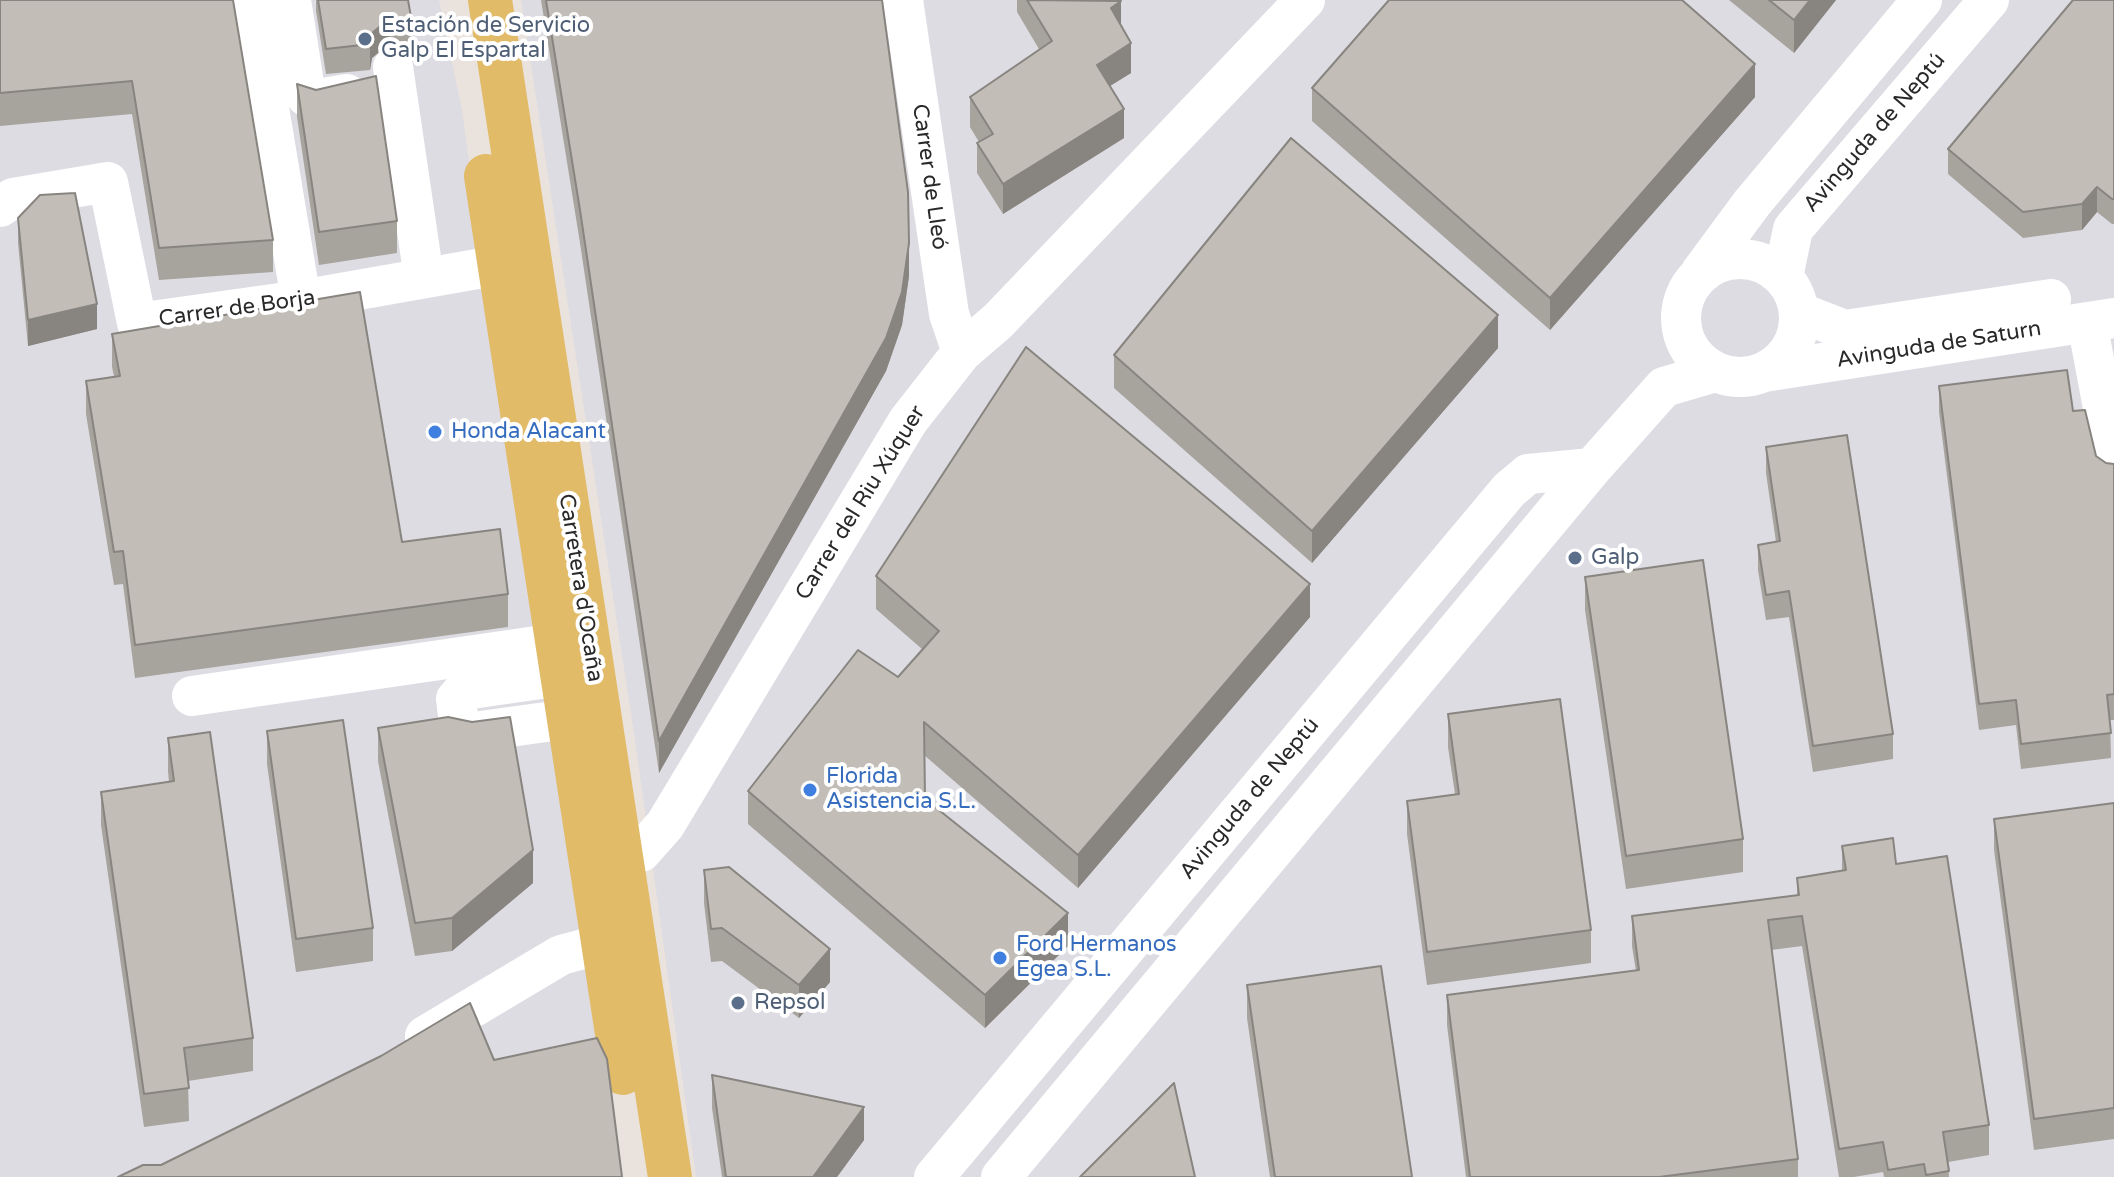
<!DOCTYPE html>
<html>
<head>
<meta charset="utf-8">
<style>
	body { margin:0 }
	canvas { display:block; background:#eae2dc }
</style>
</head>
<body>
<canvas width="2114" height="1177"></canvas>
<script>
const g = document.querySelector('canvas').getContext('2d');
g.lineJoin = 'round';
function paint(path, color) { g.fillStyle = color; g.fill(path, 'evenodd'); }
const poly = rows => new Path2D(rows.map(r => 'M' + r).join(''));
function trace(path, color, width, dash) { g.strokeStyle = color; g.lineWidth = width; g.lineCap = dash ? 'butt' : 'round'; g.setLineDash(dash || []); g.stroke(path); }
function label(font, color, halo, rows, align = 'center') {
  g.font = font + ' "Varela Round",sans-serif'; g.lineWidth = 8; g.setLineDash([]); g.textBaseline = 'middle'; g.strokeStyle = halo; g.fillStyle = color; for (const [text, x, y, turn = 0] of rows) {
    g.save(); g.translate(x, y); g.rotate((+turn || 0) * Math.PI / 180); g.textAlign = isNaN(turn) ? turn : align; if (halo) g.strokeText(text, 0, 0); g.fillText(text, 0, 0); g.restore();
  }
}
const industrial = poly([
	[0,0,439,0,462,110,519,528,618,1177,0,1177],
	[521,0,2114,0,2114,1177,696,1177,634,733]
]);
const minor = poly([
	[251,0,301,300],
	[291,0,306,96,312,100,347,94],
	[903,0,949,314,962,352],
	[393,67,424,278],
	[0,207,13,198,108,182,137,323,301,300,500,265,520,239],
	'1681 318a59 59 0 1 1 118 0a59 59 0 1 1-118 0Z',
	[1701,272,1752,203,1922,0],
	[1783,277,1793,229,1989,0],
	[1799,312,1845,330,2051,299],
	[2087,322,2114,467],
	[1764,372,2114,318],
	[562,676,464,690,456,699,460,731,473,732,568,719],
	[192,696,557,643],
	[621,855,641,852,665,825,908,421,962,352,998,321,1305,0],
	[425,1036,561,955,602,944],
	[934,1177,1509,490,1528,474,1592,468],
	[1001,1177,1592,468,1664,387,1715,372]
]);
const major = poly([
	[490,0,670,1177],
	[486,176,623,1073]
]);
const wall = poly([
	[0,0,233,0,273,240,273,272,159,280,132,114,0,126],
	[316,0,408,0,414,34,414,59,402,46,389,44,372,58,370,70,326,74,316,11],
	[541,0,882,0,909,276,902,325,886,371,659,773,580,243],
	[1017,0,1119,0,1121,26,1131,73,1110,86,1124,138,1003,214,977,173,977,143,979,142,970,127,970,97,1039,49,1017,12],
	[1729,0,1836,0,1794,53],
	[2114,0,2114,224,2112,224,2097,212,2082,230,2023,238,1948,174,1948,149],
	[297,84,397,221,397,253,319,265,297,117],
	[1312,88,1755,97,1550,330,1312,121],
	[18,218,97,329,28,346,18,243],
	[112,334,402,542,508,594,508,627,135,678,123,584,114,585,86,414,86,381,114,376,112,367],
	[1498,348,1312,563,1114,388,1114,355],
	[1939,386,2073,411,2096,456,2106,463,2114,464,2114,720,2110,720,2111,758,2021,769,2016,725,1979,730,1939,412],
	[1766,447,1893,734,1893,759,1813,772,1789,617,1766,620,1758,570,1758,545,1776,542,1766,473],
	[876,576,1310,617,1078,888,924,755,925,799,1068,946,985,1028,748,824,748,791,898,677,922,649,876,609],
	[1585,577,1743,839,1743,872,1626,889,1585,610],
	[1448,714,1591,930,1591,963,1427,985,1407,834,1407,801,1455,794,1448,747],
	[378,728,533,883,452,951,415,956,378,761],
	[267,731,373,928,373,961,296,972,267,764],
	[168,738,253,1038,253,1071,188,1081,189,1121,144,1127,101,825,101,792,169,782,168,771],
	[2114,803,2114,1139,2034,1150,1994,850,1994,819],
	[1842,846,1896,864,1989,1125,1989,1155,1948,1162,1949,1177,1884,1177,1883,1172,1854,1177,1839,1177,1802,946,1771,950,1798,1159,1798,1177,1466,1177,1447,1025,1447,995,1636,971,1632,946,1632,916,1797,895,1797,878,1842,871],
	[704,870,830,982,799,1018,722,961,711,962,704,903],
	[1247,985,1412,1177,1270,1177,1247,1018],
	[712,1075,864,1140,837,1177,722,1177,712,1108]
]);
const shadedWall = poly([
	[1810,0,1836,0,1794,53,1794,20],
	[1121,1,1121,31,1111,8],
	[389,19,389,44,372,58,370,70,370,44,372,33],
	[1131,43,1131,73,1097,94,1097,65],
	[1755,64,1755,97,1550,330,1550,298],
	[1124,109,1124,138,1003,214,1003,184],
	[2097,187,2097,212,2082,230,2082,204],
	[909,243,909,276,902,325,886,371,659,773,659,741],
	[97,304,97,329,28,346,28,320],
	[1498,315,1498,348,1312,563,1312,531],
	[1310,584,1310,617,1078,888,1078,855],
	[533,850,533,883,452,951,452,918],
	[1068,913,1068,946,985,1028,985,995],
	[830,949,830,982,799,1018,799,985],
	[864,1107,864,1140,837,1177,813,1177]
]);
const building = poly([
	[0,0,233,0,273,240,159,248,132,81,0,93,0,0],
	[318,0,408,0,414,34,402,21,389,19,372,33,370,44,326,49,318,0],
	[546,0,882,0,908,192,909,243,902,292,886,338,659,741,580,210,546,0],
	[1027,0,1121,1,1111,8,1131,43,1097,65,1124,109,1003,184,977,143,993,134,970,97,1052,41,1027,0],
	[1389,0,1682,0,1755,64,1550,298,1312,88,1389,0],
	[1769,0,1810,0,1794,20,1769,0],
	[2073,0,2114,0,2114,199,2112,199,2097,187,2082,204,2023,212,1948,149,2073,0],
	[376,76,397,221,319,232,297,84,316,90,376,76],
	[1291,138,1498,315,1312,531,1114,355,1291,138],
	[75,193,97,304,28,320,18,218,40,195,75,193],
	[360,292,402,542,500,529,508,594,135,645,123,551,114,552,86,381,120,376,112,334,360,292],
	[1026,347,1310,584,1078,855,924,722,925,799,1068,913,985,995,748,791,858,650,898,677,939,631,876,576,1026,347],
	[2067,370,2073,411,2085,410,2096,456,2106,463,2114,464,2114,694,2107,695,2111,733,2021,744,2016,700,1979,704,1939,386,2067,370],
	[1847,435,1893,734,1813,746,1789,591,1766,595,1758,545,1780,541,1766,447,1847,435],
	[1703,560,1743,839,1626,856,1585,577,1703,560],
	[1560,699,1591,930,1427,952,1407,801,1459,794,1448,714,1560,699],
	[448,717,472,722,510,717,533,850,452,918,415,923,378,728,448,717],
	[343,720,373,928,296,939,267,731,343,720],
	[210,732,253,1038,184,1048,189,1088,144,1094,101,792,174,781,168,738,210,732],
	[2114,803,2114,1108,2034,1119,1994,819,2114,803],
	[1893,838,1896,864,1947,856,1989,1125,1943,1132,1949,1171,1926,1175,1924,1164,1888,1170,1883,1142,1839,1149,1802,916,1768,920,1798,1159,1659,1177,1470,1177,1447,995,1639,970,1632,916,1799,895,1797,878,1846,870,1842,846,1893,838],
	[729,867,830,949,799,985,722,928,711,929,704,870,729,867],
	[1381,966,1412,1177,1275,1177,1247,985,1381,966],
	[470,1003,494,1060,597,1038,607,1059,622,1177,118,1177,143,1165,161,1165,381,1056,470,1003],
	[712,1075,864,1107,813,1177,726,1177,712,1075],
	[1174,1083,1195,1177,1080,1177,1174,1083]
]);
const markers = [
	[365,39,8,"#5c6f8a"],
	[435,432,8,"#3f7fe0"],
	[1575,558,8,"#5c6f8a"],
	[810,790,8,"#3f7fe0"],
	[1000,958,8,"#3f7fe0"],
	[738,1003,8,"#5c6f8a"]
];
const serviceNames = [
	["Estación de Servicio",381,26],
	["Galp El Espartal",381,51],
	["Galp",1591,558],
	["Repsol",754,1003]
];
const streetNames = [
	["Avinguda de Neptú",1875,133,-49],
	["Carrer de Lleó",929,177,82],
	["Carrer de Borja",237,309,-8],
	["Avinguda de Saturn",1939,345,-9],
	["Carrer del Riu Xúquer",861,503,-58],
	["Carretera d'Ocaña",580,588,81],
	["Avinguda de Neptú",1250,799,-50]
];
const shopNames = [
	["Honda Alacant",451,432],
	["Florida",826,777],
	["Asistencia S.L.",826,802],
	["Ford Hermanos",1016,945],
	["Egea S.L.",1016,970]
];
paint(industrial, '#dddce3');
trace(minor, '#fff', 40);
trace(major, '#e2bb69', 44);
paint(wall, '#a7a39d');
paint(shadedWall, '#888580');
paint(building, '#c2beb7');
trace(building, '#888580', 2);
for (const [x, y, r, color] of markers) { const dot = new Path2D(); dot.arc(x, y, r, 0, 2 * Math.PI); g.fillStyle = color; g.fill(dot); trace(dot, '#fff', 3); }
label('22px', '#4e5e75', '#fff', serviceNames, 'left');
label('22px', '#292929', '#fff', streetNames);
label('22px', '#366cbe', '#fff', shopNames, 'left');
</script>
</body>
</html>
